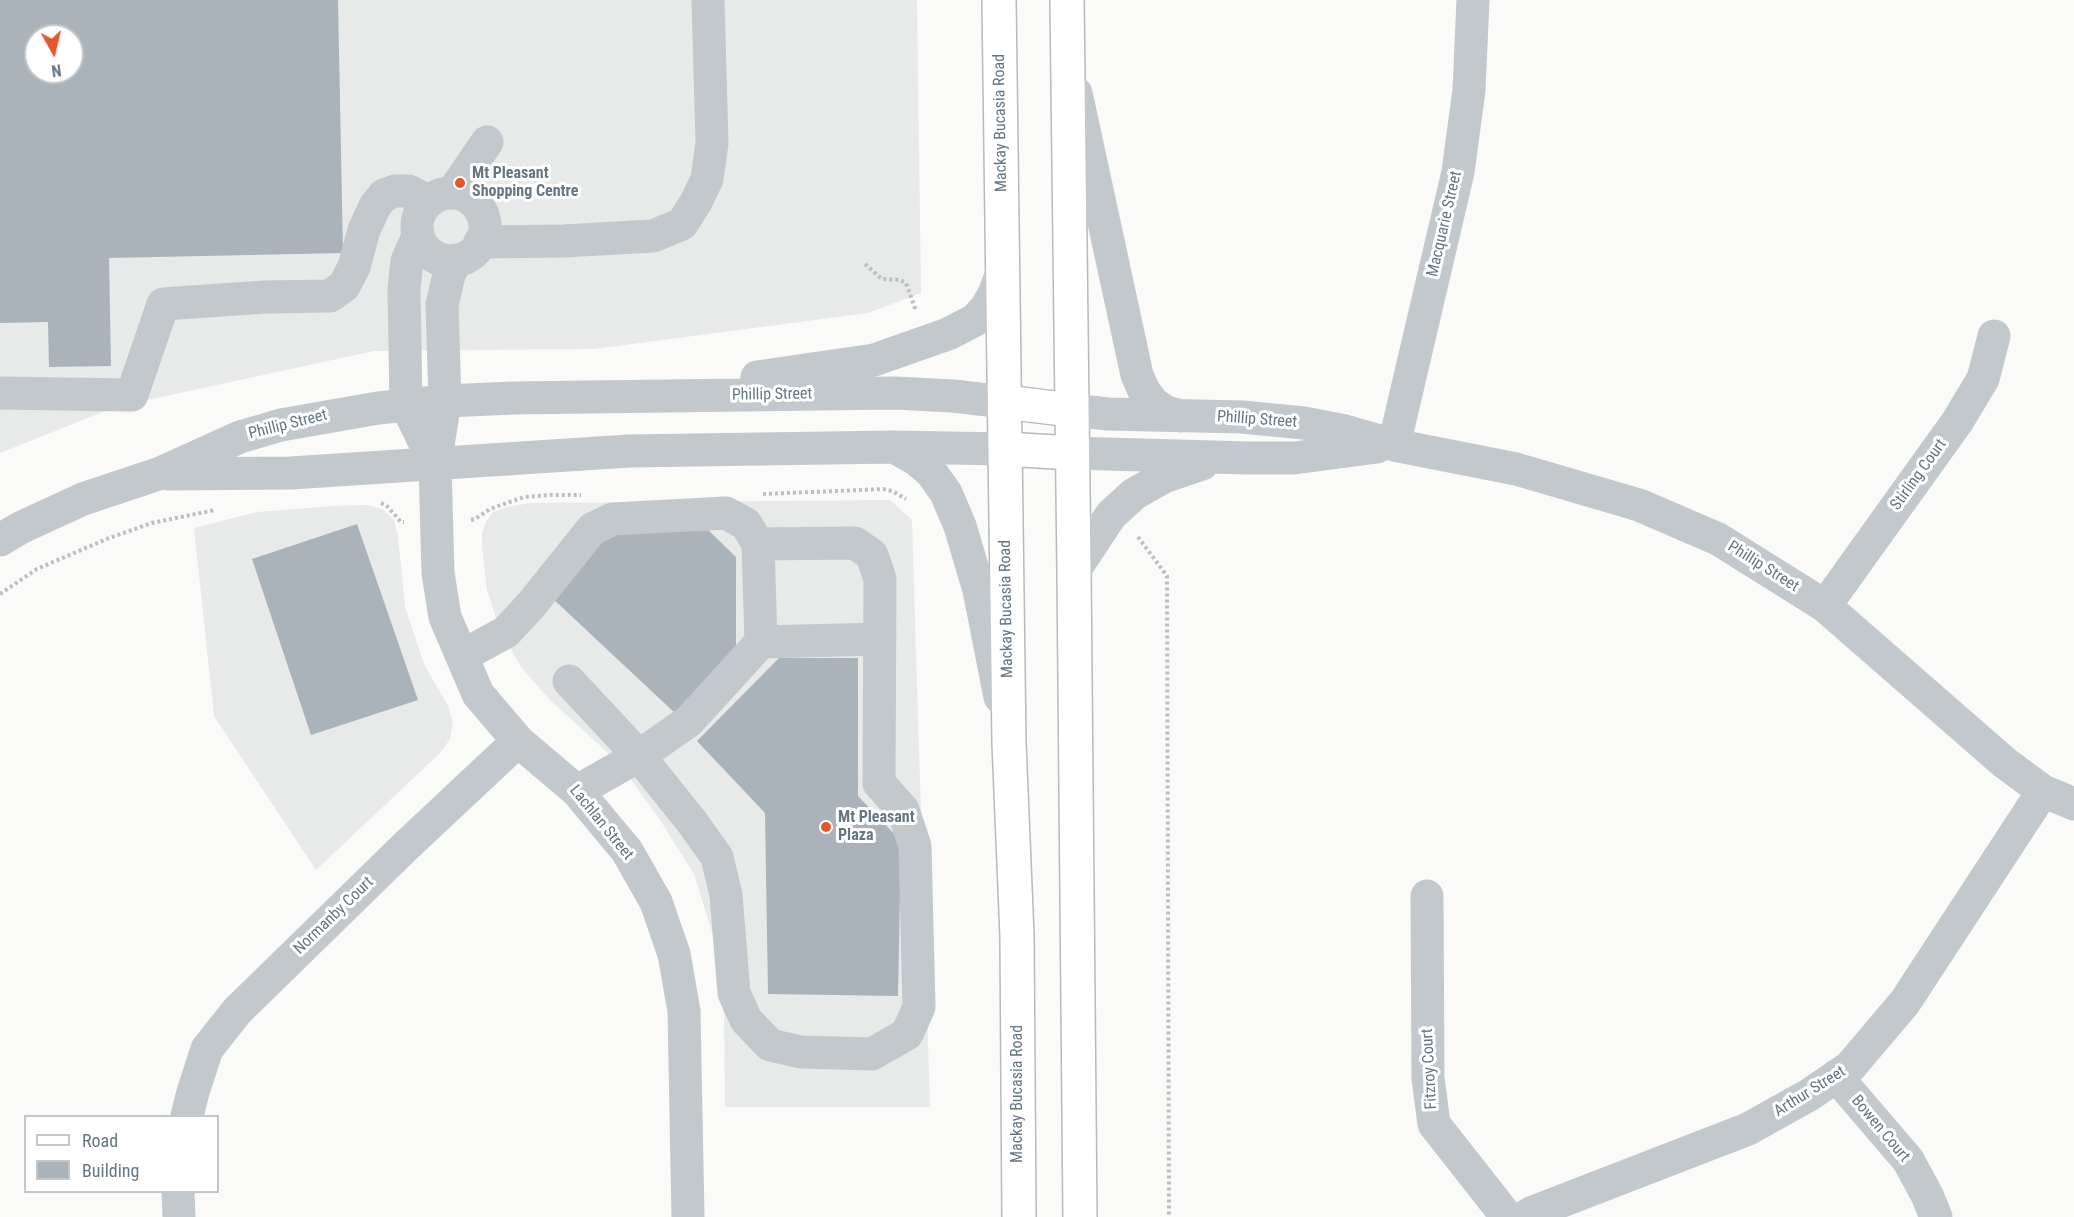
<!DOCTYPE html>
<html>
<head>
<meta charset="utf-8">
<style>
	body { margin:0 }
	#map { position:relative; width:2074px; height:1217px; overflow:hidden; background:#fafaf8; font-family:"Roboto Condensed",sans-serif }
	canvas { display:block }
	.legend { position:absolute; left:24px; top:1115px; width:195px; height:78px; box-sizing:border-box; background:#fff; border:2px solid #c1c8cd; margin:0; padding:8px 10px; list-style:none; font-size:18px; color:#657683 }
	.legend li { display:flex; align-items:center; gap:12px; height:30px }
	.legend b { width:30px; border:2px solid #c1c8cd }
	.north { position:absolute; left:24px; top:24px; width:60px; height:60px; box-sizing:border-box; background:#fff; border:2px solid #c1c8cd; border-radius:50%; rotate:172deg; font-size:16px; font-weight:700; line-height:24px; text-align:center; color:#657683 }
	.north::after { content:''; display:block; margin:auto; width:21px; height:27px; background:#e4572e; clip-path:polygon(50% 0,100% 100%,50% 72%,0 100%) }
</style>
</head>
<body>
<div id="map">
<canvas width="2074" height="1217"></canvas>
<ul class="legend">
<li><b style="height:8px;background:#fff"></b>Road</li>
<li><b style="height:16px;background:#aab3b9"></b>Building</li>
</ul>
<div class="north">N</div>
</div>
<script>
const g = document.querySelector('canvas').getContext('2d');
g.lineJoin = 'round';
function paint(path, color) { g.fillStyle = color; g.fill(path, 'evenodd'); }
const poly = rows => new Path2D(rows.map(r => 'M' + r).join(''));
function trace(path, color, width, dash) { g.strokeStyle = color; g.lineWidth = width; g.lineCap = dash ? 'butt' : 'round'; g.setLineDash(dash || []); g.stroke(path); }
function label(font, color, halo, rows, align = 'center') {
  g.font = font + ' "Roboto Condensed",sans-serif'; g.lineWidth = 6; g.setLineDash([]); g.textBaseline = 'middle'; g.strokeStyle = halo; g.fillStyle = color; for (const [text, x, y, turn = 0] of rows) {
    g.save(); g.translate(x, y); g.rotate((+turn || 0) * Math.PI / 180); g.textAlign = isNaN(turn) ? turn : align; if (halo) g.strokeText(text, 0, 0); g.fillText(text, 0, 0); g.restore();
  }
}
const built = poly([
	[0,0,917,0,921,293,868,313,594,349,374,351,115,407,0,453],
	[36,36,72,36,72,72,36,72],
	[890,500,912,520,930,1107,725,1107,724,1018,717,948,694,874,660,820,619,763,550,700,521,667,500,630,487,590,482,547,482,535,485,523,493,512,506,507,531,503],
	[367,505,383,509,394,520,398,535,405,607,424,664,448,706,453,722,450,739,440,753,316,870,214,716,194,528,257,512,332,506]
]);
const building = poly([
	[0,0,338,0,343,253,109,258,111,366,49,367,48,322,0,323],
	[36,36,72,36,72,72,36,72],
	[357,524,418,700,311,735,252,559],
	[705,527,736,557,736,653,676,714,550,596,610,534],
	[779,658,858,658,858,796,901,841,898,996,768,994,765,813,697,741]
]);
const path = poly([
	[865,264,882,279,900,280,906,283,916,311],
	[763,494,883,489,892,491,906,499],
	[381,503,386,505,401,522,404,522],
	[471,520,475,519,490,509,524,497,551,495,581,495],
	[1138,537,1167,576,1169,1217],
	[0,594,37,569,109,538,152,523,215,510]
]);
const minor = poly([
	[1076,93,1137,375,1144,391,1153,403,1166,412,1181,416],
	[453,192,487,142],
	'417 227a34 34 0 1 1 68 0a34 34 0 1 1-68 0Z',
	[418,236,407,261,404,289,406,404,435,464],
	[480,242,563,241,653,236,682,224,696,202,707,179,712,143,708,0],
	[456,260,449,275,442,305,445,401,435,464,438,573,445,617,478,694,518,741,577,791,627,851,656,902,674,954,684,1011,688,1217],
	[757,377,874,360,948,334,975,320,986,308,995,292,1003,269],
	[0,393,132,395,163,304,265,297,330,296,344,286,354,267,364,230,375,206,384,195,395,191,409,191,428,201],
	[1071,410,1108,414,1242,417,1304,423,1345,431,1394,445,1516,469,1639,505,1718,539,1825,606,2005,763,2043,791,2074,804],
	[1394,445,1458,172,1469,90,1473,0],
	[894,447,917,460,931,472,946,493,960,526,979,590,1000,697],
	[1072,453,1248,458,1294,458,1377,447],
	[168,474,291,473,629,451,894,447,1005,449],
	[0,540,20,528,83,499,158,474,240,437,281,425,378,408,445,401,513,398,895,393,953,396,1005,402],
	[1074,571,1111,515,1134,494,1164,477,1202,464],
	[1825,606,1957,422,1983,379,1994,336],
	[761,642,880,639],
	[462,656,506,632,531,605,592,529,613,519,726,513,746,524,758,544,761,642,689,721,639,756,577,791],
	[569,681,639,756,692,822,717,857,726,895,734,993,746,1020,770,1045,801,1052,872,1054,907,1034,919,1007,915,846,903,810,879,783,880,579,872,555,855,543,758,544],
	[1427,896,1428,1078,1434,1124,1507,1217],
	[1836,1076,1908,1160,1927,1195,1936,1217],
	[187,1116,193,1092,207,1049,237,1011,406,846,518,741],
	[178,1192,179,1217],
	[1524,1217,1531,1213,1748,1129,1809,1095,1850,1067,1905,1002,2043,791]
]);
const major = poly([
	[999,0,1009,743,1017,936,1019,1217],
	[1067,0,1074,571,1080,1217],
	[1005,402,1071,410],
	[1005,449,1072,453]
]);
const markers = [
	[460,183,6,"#e4572e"],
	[826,827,6,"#e4572e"]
];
const streetNames = [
	["Mackay Bucasia Road",1001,123,-91],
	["Macquarie Street",1445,224,-77],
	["Phillip Street",772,395,-1],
	["Phillip Street",1257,420,4],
	["Phillip Street",288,425,-14],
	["Stirling Court",1919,475,-54],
	["Phillip Street",1763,567,32],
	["Mackay Bucasia Road",1007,609,-91],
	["Lachlan Street",601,823,51],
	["Normanby Court",334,916,-44],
	["Fitzroy Court",1430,1069,-93],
	["Arthur Street",1810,1092,-32],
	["Mackay Bucasia Road",1018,1094,-90],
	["Bowen Court",1880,1129,50]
];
const poiNames = [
	["Mt Pleasant",472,174],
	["Shopping Centre",472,192],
	["Mt Pleasant",838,818],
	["Plaza",838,836]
];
paint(built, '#e8e9e9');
paint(building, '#aab3b9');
trace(major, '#b5babe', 36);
trace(path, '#bbbfc2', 4, [3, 3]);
trace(minor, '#c3c8cc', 33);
trace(major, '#fff', 33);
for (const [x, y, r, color] of markers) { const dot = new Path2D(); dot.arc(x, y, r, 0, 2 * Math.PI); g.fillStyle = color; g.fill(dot); trace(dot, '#fff', 2); }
label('16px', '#657683', '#fff', streetNames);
label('bold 16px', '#657683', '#fff', poiNames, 'left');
</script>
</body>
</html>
